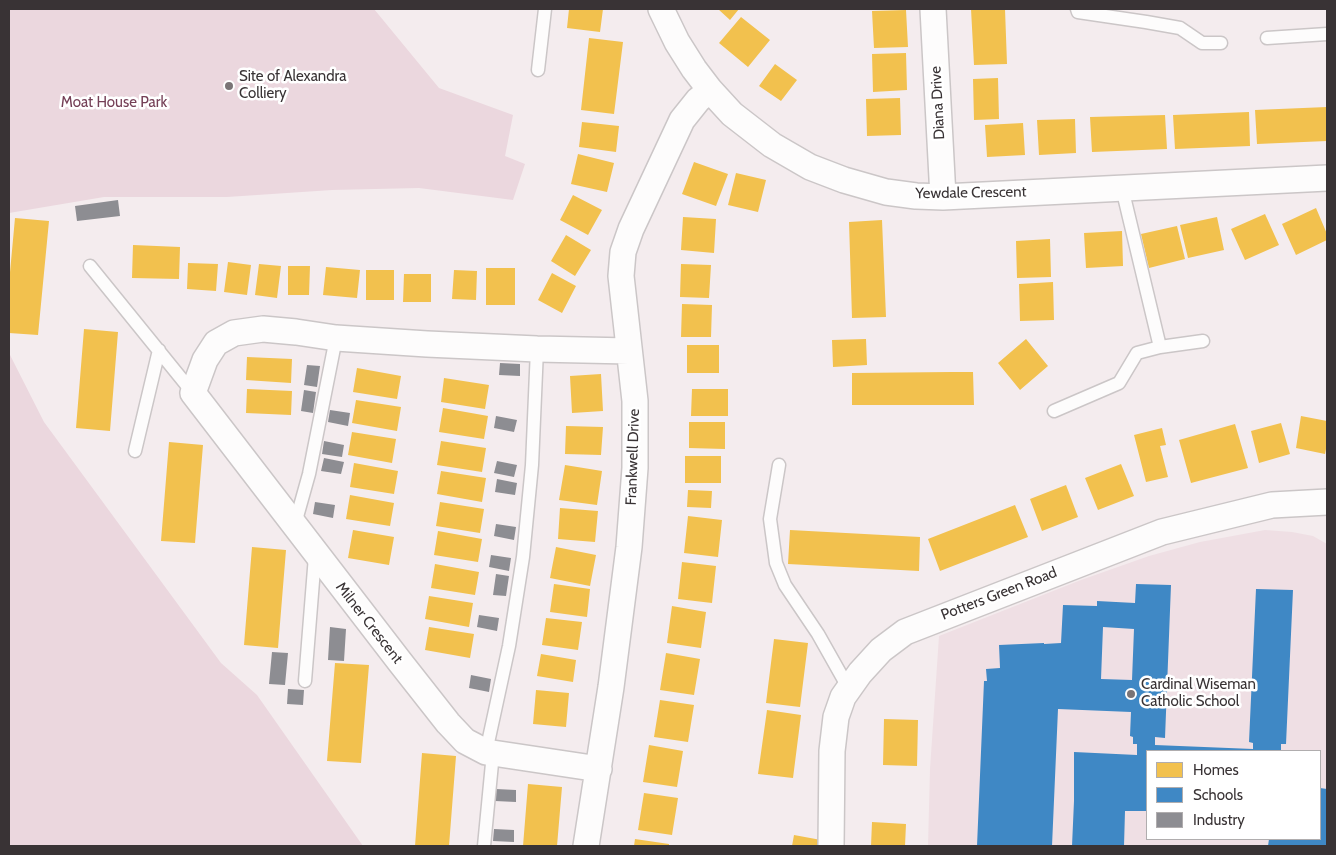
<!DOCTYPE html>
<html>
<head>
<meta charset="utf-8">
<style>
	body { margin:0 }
	#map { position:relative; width:1336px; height:855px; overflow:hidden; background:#f4ecee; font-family:Cabin,sans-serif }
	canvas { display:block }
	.frame { position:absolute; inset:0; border:10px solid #393335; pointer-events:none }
	.legend { position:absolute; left:1146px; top:750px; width:175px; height:90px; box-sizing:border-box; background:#fff; border:1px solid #b0adae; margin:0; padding:6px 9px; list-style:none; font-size:15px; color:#393335 }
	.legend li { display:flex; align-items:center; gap:10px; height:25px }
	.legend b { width:25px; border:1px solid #b0adae }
</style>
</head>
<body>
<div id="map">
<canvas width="1336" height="855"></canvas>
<div class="frame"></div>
<ul class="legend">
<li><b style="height:14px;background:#f2c14e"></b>Homes</li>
<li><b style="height:14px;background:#3f88c5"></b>Schools</li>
<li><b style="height:14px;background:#8d8d92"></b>Industry</li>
</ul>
</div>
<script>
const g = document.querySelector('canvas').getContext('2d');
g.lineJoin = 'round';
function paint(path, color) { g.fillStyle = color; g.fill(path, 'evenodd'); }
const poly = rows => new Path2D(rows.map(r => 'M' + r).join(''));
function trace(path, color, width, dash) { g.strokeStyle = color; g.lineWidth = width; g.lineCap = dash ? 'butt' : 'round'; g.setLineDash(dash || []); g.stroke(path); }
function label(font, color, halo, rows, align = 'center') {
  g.font = font + ' Cabin,sans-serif'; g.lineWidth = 5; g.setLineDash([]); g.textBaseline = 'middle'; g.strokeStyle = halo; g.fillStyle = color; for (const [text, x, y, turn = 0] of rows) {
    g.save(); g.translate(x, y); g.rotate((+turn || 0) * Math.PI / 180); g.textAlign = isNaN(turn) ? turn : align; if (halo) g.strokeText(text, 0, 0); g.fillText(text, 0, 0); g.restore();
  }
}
const built = poly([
	[1265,530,1292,532,1313,536,1327,544,1327,846,928,846,930,769,939,636,1081,580,1149,556,1200,542],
	[1147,751,1320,751,1320,839,1147,839]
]);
const green = poly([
	[9,9,374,9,439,88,513,115,505,156,525,164,513,200,419,188,332,190,227,197,104,197,9,213],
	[9,353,44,422,221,663,257,695,363,846,9,846]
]);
const homes = poly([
	[569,9,603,9,600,32,567,28],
	[718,9,739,9,730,20],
	[971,9,1005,9,1007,64,974,65],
	[906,10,908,47,874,48,872,11],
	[741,17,770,40,748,67,719,43],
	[589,38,623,42,614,114,581,110],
	[906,53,907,90,873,92,872,54],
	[775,64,797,80,781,101,759,86],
	[998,78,999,119,974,120,973,79],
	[900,98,901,135,867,136,866,99],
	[1327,107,1327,141,1257,144,1255,110],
	[1249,112,1250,146,1175,149,1173,115],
	[1165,115,1167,149,1092,152,1090,117],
	[1075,119,1076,153,1039,155,1037,120],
	[582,122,619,126,616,152,579,147],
	[1023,123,1025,155,987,157,985,125],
	[578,154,614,163,607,192,571,184],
	[694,162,728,174,716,206,682,194],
	[736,173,766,180,758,212,728,205],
	[573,195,602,210,588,235,560,220],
	[1316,208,1327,234,1327,240,1296,255,1282,224],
	[1265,214,1279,245,1245,260,1231,229],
	[683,217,716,219,714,253,681,250],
	[1217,217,1224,250,1188,258,1180,225],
	[15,218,49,221,38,335,9,333,9,283],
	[882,220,886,317,852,318,849,222],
	[1177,226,1185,259,1149,268,1141,234],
	[1122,231,1123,266,1086,268,1084,233],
	[566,235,591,250,575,276,551,261],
	[1050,239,1051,277,1017,278,1016,241],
	[133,245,180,247,179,279,132,278],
	[228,262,251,265,247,295,224,292],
	[188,263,218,264,216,291,187,289],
	[259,264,281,266,277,298,255,295],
	[681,264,711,265,709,298,680,297],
	[288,266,310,266,309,295,288,295],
	[326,267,360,270,357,298,323,295],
	[486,268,515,268,515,305,486,305],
	[366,270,394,270,394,300,366,300],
	[454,270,477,271,476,300,452,299],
	[552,273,576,286,562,313,538,300],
	[404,274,431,274,431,302,403,302],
	[1053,282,1054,320,1020,321,1019,284],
	[682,304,712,305,711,337,681,337],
	[84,329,118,332,110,431,76,428],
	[866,339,867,365,833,367,832,340],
	[1026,339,1048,366,1020,390,998,363],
	[687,345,719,345,719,373,687,373],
	[247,357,292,359,291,383,246,380],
	[357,368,401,376,397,399,353,392],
	[951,372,973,372,974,405,852,405,852,373],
	[601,374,603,411,572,413,570,376],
	[444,378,489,385,485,409,441,402],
	[247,389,292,391,291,415,246,413],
	[692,389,728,389,728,416,691,416],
	[356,400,401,407,397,431,352,423],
	[443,408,488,416,484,439,439,432],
	[1301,416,1327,421,1327,444,1325,454,1296,448],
	[689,422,725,422,725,449,689,448],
	[1281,423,1290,454,1259,463,1251,431],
	[1235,424,1248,468,1191,483,1179,440],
	[566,426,603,427,601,455,565,454],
	[1162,428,1166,445,1160,446,1168,477,1146,482,1134,435],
	[352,432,396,439,392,463,348,455],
	[441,441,486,448,482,472,437,465],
	[169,442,203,445,195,543,161,541],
	[685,456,721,456,721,483,685,483],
	[354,463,398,471,394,494,350,487],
	[1121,464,1134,496,1098,510,1085,478],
	[565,465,602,471,597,505,559,500],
	[441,471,486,478,482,502,437,494],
	[1066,485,1078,517,1042,531,1030,499],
	[688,490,712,491,711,508,687,507],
	[350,495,394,503,390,526,346,519],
	[440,502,484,509,480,533,436,526],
	[1015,505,1028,537,940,571,928,539],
	[560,508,598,511,595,542,558,539],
	[688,516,722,520,718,557,684,553],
	[353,530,394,537,389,565,348,558],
	[790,530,920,537,919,571,788,564],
	[438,531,482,539,478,562,434,555],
	[252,547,286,550,278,648,244,645],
	[556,547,596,555,590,586,550,578],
	[682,562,716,566,712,603,678,599],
	[435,564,479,572,475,595,431,588],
	[554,584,590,589,587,617,550,612],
	[429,596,473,603,469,627,425,619],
	[672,606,706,612,701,648,667,643],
	[546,618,582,622,578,650,542,645],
	[429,627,474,634,470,658,425,650],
	[774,639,808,643,800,707,766,703],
	[666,653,700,659,694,695,660,690],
	[541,654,576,660,573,682,537,676],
	[335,663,369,665,361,763,327,761],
	[536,690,569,693,566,727,533,724],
	[660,700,694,705,688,742,654,737],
	[767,710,801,715,793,778,758,774],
	[884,719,918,720,917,766,883,765],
	[649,745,683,751,677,787,643,782],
	[422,753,456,756,449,846,415,846],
	[528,784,562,787,557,846,523,846],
	[644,793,678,798,672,835,638,830],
	[872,822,906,824,905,846,871,846],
	[794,835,821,840,820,846,792,846],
	[635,839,669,844,669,846,634,846]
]);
const schools = poly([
	[1136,584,1171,585,1165,738,1155,737,1155,745,1253,749,1253,743,1249,742,1256,589,1293,590,1286,744,1281,744,1281,751,1147,751,1147,811,1125,811,1124,846,1072,846,1074,801,1074,752,1137,755,1137,744,1133,744,1133,737,1130,736,1131,712,1058,709,1052,846,977,846,984,681,987,681,986,669,1000,668,999,645,1044,643,1044,644,1061,643,1063,605,1097,606,1097,601,1135,603],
	[1103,627,1134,629,1132,680,1101,679],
	[1320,788,1327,789,1327,846,1268,846,1269,839,1320,839]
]);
const industry = poly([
	[118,200,120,216,77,221,75,206],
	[500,363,520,364,520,376,499,375],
	[307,365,320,366,317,387,304,385],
	[304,390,316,392,313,413,301,411],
	[330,410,350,413,348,426,328,422],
	[496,416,517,420,514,432,494,428],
	[324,441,344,445,342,457,322,454],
	[324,458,344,462,341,474,321,471],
	[497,461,517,465,514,477,494,473],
	[497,479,517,483,515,495,495,492],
	[315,502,335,505,333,518,313,514],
	[496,524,516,527,514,540,494,536],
	[491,555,511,558,509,571,489,567],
	[496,574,509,576,506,596,493,595],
	[479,615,499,618,497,631,477,627],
	[330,627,346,629,344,661,328,660],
	[272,652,288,653,285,685,269,684],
	[471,675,491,679,489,692,469,688],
	[288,689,304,690,303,705,287,704],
	[496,789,516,790,516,802,495,801],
	[494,829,514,830,514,842,493,841]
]);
const service = poly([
	[1077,9,1078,12,1146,22,1180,28,1202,43,1221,43],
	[1267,38,1327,34],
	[538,70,545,9],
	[90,266,193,393],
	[1160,347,1203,341],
	[1054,411,1119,383,1137,353,1160,347,1122,188],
	[135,451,159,350],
	[779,465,770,519,776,563,785,585,818,634,849,689],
	[295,524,309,474,336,338],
	[305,681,315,556],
	[486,752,509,646,523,557,532,465,537,349],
	[484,846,493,753]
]);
const minor = poly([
	[661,9,677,42,694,69,710,90,732,114,772,145,810,167,844,180,886,192,916,196,943,197,1327,178],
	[933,9,943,197],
	[599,769,486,752,465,741,448,723,400,662,193,393,205,360,216,343,234,333,263,329,296,332,336,338,427,344,537,349,629,351],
	[586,846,611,687,629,547,635,468,635,401,621,276,623,252,631,229,682,120,698,100,710,90],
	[831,846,832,751,836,717,843,697,860,673,881,650,905,632,1162,532,1272,505,1327,502]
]);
const markers = [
	[229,86,5,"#7a7476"],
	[1131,694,5,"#7a7476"]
];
const poiNames = [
	["Site of Alexandra",239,77],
	["Colliery",239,94],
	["Cardinal Wiseman",1141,685],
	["Catholic School",1141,702]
];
const parkNames = [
	["Moat House Park",114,103]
];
const streetNames = [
	["Diana Drive",938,103,-93],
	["Yewdale Crescent",971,193,-1],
	["Frankwell Drive",633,457,-88],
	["Potters Green Road",999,594,-21],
	["Milner Crescent",369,623,52]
];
paint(built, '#efdfe4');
paint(green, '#ebd7de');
paint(homes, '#f2c14e');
paint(schools, '#3f88c5');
paint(industry, '#8d8d92');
trace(service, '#cbc6c7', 15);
trace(minor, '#cbc6c7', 28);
trace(service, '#fdfcfc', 12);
trace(minor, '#fdfcfc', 25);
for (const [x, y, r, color] of markers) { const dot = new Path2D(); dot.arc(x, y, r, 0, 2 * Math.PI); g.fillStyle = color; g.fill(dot); trace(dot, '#fff', 2); }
label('15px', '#393335', '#fff', poiNames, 'left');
label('15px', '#754057', '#fff', parkNames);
label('15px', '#393335', '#fff', streetNames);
</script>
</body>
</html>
